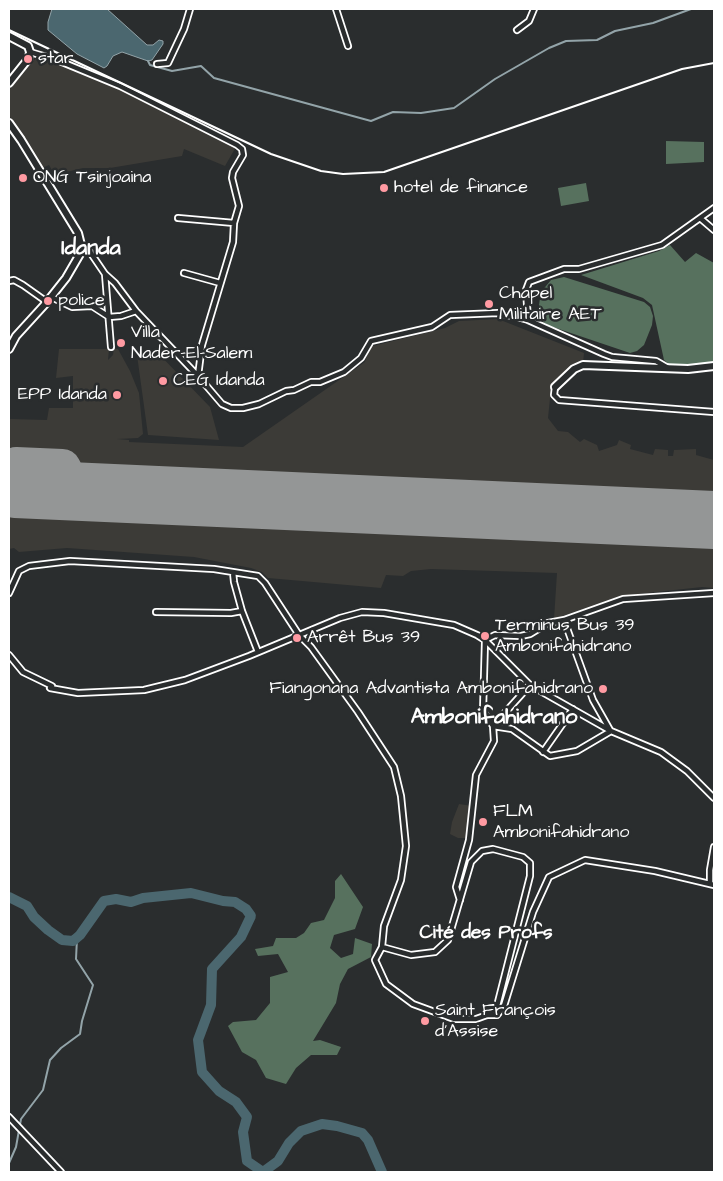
<!DOCTYPE html>
<html>
<head>
<meta charset="utf-8">
<style>
	body { margin:0 }
	#map { position:relative; width:723px; height:1181px; overflow:hidden; background:#2a2d2e; font-family:"Architects Daughter",sans-serif }
	canvas { display:block }
	.frame { position:absolute; inset:0; border:10px solid #fff; pointer-events:none }
</style>
</head>
<body>
<div id="map">
<canvas width="723" height="1181"></canvas>
<div class="frame"></div>
</div>
<script>
const g = document.querySelector('canvas').getContext('2d');
g.lineJoin = 'round';
function paint(path, color) { g.fillStyle = color; g.fill(path, 'evenodd'); }
const poly = rows => new Path2D(rows.map(r => 'M' + r).join(''));
function trace(path, color, width, dash) { g.strokeStyle = color; g.lineWidth = width; g.lineCap = dash ? 'butt' : 'round'; g.setLineDash(dash || []); g.stroke(path); }
function label(font, color, halo, rows, align = 'center') {
  g.font = font + ' "Architects Daughter",sans-serif'; g.lineWidth = 5; g.setLineDash([]); g.textBaseline = 'middle'; g.strokeStyle = halo; g.fillStyle = color; for (const [text, x, y, turn = 0] of rows) {
    g.save(); g.translate(x, y); g.rotate((+turn || 0) * Math.PI / 180); g.textAlign = isNaN(turn) ? turn : align; if (halo) g.strokeText(text, 0, 0); g.fillText(text, 0, 0); g.restore();
  }
}
const built = poly([
	[40,50,112,84,237,145,225,166,184,149,182,156,110,168,83,168,55,175,49,165,42,168,9,115,9,90,36,58],
	[498,319,584,353,583,363,577,364,551,389,548,418,558,431,568,432,580,442,584,439,597,445,599,451,617,445,619,440,631,445,630,449,653,455,655,449,668,450,668,456,673,456,674,450,696,449,696,455,714,460,714,588,702,587,620,596,554,619,557,573,431,569,411,571,403,576,386,575,381,588,268,578,262,572,251,568,194,557,67,548,19,552,14,548,9,549,9,419,47,420,49,408,73,408,73,376,56,378,59,349,109,349,108,360,113,355,114,349,118,349,130,371,139,393,143,434,138,438,117,439,129,440,129,442,243,447,365,362,369,347,445,328,459,321],
	[156,351,210,407,219,440,148,435,137,355],
	[459,804,472,806,469,838,458,838,450,834,452,822]
]);
const green = poly([
	[666,141,704,142,704,162,666,164],
	[586,183,589,201,561,206,558,188],
	[670,245,685,262,696,253,714,263,714,364,704,367,672,367,664,360,652,305,643,298,581,275,659,251],
	[564,277,644,302,650,307,653,316,652,325,644,345,637,351,630,353,550,326,543,322,539,305,541,292,551,280],
	[341,874,363,907,355,929,334,935,330,948,341,958,353,954,355,938,372,944,371,957,348,969,340,984,336,1003,313,1041,320,1040,341,1047,337,1055,311,1055,296,1068,286,1084,266,1078,256,1060,242,1052,228,1026,233,1022,256,1020,270,1003,270,977,288,972,278,954,258,956,255,949,273,946,276,938,296,938,304,933,311,923,324,920,335,898,335,881]
]);
const water = poly([
	[52,9,107,9,147,45,153,45,159,40,163,41,163,44,152,60,148,61,122,52,113,56,107,66,104,68,77,54,48,30,48,22,52,9]
]);
const stream = poly([
	[148,61,150,65,172,71,201,66,214,78,371,121,393,112,421,113,454,108,495,79,549,48,566,41,597,40,615,31,653,23,691,9],
	[9,1163,16,1147,21,1119,43,1090,50,1060,61,1048,80,1034,82,1021,93,985,76,959,77,938]
]);
const river = poly([
	[9,897,27,906,34,917,48,930,62,940,73,941,80,935,104,901,116,899,131,902,143,898,191,893,223,901,235,902,246,909,251,916,241,937,212,969,211,1005,198,1040,202,1072,219,1091,236,1102,247,1117,243,1132,247,1161,263,1172,278,1161,289,1143,301,1131,322,1124,337,1126,362,1133,368,1140,382,1172]
]);
const runway = poly([
	[714,510,69,481,62,468,16,466,15,499,714,530]
]);
const street = poly([
	[336,9,348,46],
	[517,30,529,21,534,9],
	[30,52,57,60,120,86,237,145,242,149,243,155,233,172,232,178,239,206,234,223,233,242,202,345,198,376],
	[157,64,168,63,184,29,190,9],
	[178,218,234,223],
	[700,218,714,230],
	[81,245,88,249,105,274,115,283,136,311,198,376,222,404,231,408,243,408,259,404,286,391,294,390,311,382,320,382,344,372,361,358,371,341,432,327,450,315,498,313,517,317,528,320,604,354,612,357,656,361,668,368],
	[184,273,220,283],
	[105,274,111,347],
	[9,281,14,280,23,285,47,302],
	[51,297,72,307,92,306,109,317,121,316,136,311],
	[528,320,526,290,529,282,564,269,579,269,662,245,714,208],
	[555,387,554,395,559,400,714,412],
	[233,572,234,582,242,611,258,652],
	[9,593,19,571,29,566,70,561,214,569,258,576,265,583,299,635,311,647,358,712,394,767,401,796,406,846,401,880,384,926,382,947,375,960,386,984,413,1004,454,1019,476,1019,487,1015,497,1015,504,1006,533,912,549,877,585,860,655,871,714,885],
	[156,612,231,613,242,611],
	[564,620,593,700,610,730],
	[485,640,495,635,521,636,530,634,548,623,564,620,623,599,714,593],
	[9,655,23,672,52,686,50,688,78,693,144,690,185,680,249,656,340,618,362,612,384,613,454,625,477,635,485,640,530,685,611,731,661,752,687,771,714,798],
	[493,726,512,729,550,756,577,751,611,731],
	[493,726,530,685],
	[543,752,573,709],
	[710,884,710,870,714,847],
	[460,900,456,887,469,840,476,775,494,741,493,726,483,711,485,641],
	[382,947,411,955,435,952,448,940,471,862,482,851,493,849,523,857,530,863,530,876,497,1006,487,1015],
	[9,1117,61,1172]
]);
const secondary = poly([
	[9,36,28,46,30,52,29,58,9,83],
	[9,123,21,140,78,233,81,245,80,254,66,278,47,302,16,336,9,349],
	[555,387,574,369,583,365,688,369,714,366]
]);
const rail = poly([
	[9,30,271,154,321,171,343,174,384,172,682,69,714,63]
]);
const markers = [
	[28,59,5,"#ff9aa2"],
	[23,178,5,"#ff9aa2"],
	[384,188,5,"#ff9aa2"],
	[48,301,5,"#ff9aa2"],
	[489,304,5,"#ff9aa2"],
	[121,343,5,"#ff9aa2"],
	[163,381,5,"#ff9aa2"],
	[117,395,5,"#ff9aa2"],
	[485,636,5,"#ff9aa2"],
	[297,638,5,"#ff9aa2"],
	[603,689,5,"#ff9aa2"],
	[483,822,5,"#ff9aa2"],
	[425,1021,5,"#ff9aa2"]
];
const poiNames = [
	["star",38,59],
	["ONG Tsinjoaina",33,178],
	["hotel de finance",394,188],
	["Chapel",499,294],
	["Militaire AET",499,315],
	["police",58,301],
	["Villa",131,333],
	["Nader-El-Salem",131,354],
	["CEG Idanda",173,381],
	["EPP Idanda",107,395,"right"],
	["Terminus Bus 39",495,626],
	["Ambonifahidrano",495,647],
	["Arrêt Bus 39",307,638],
	["Fiangonana Advantista Ambonifahidrano",593,689,"right"],
	["FLM",493,812],
	["Ambonifahidrano",493,833],
	["Saint François",435,1011],
	["d'Assise",435,1032]
];
const neighbourhoodNames = [
	["Cité des Profs",486,934]
];
const districtNames = [
	["Idanda",91,249],
	["Ambonifahidrano",494,718]
];
paint(built, '#3c3b37');
paint(green, '#57715e');
paint(water, '#4b676f');
trace(water, '#93a4a9', 1);
trace(stream, '#93a4a9', 2);
trace(river, '#4b676f', 10);
trace(runway, '#949696', 38);
trace(street, '#fff', 8);
trace(secondary, '#fff', 10);
trace(street, '#2a2d2e', 4.5);
trace(secondary, '#2a2d2e', 6);
trace(rail, '#fff', 2);
for (const [x, y, r, color] of markers) { const dot = new Path2D(); dot.arc(x, y, r, 0, 2 * Math.PI); g.fillStyle = color; g.fill(dot); trace(dot, '#2a2d2e', 2); }
label('18px', '#fff', '#2a2d2e', poiNames, 'left');
label('bold 19px', '#fff', '#2a2d2e', neighbourhoodNames);
label('bold 22px', '#fff', '#2a2d2e', districtNames);
</script>
</body>
</html>
